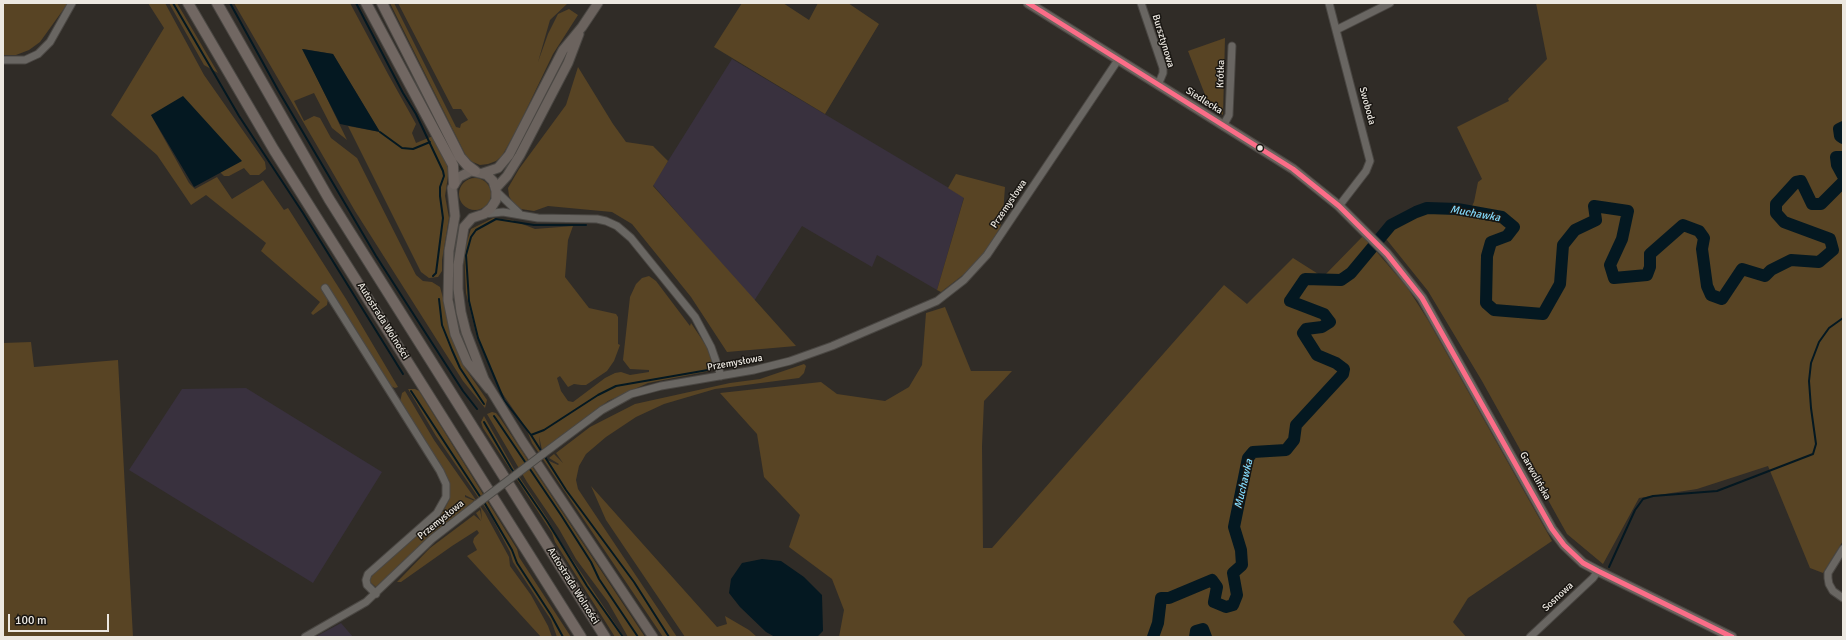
<!DOCTYPE html>
<html>
<head>
<meta charset="utf-8">
<style>
	body { margin:0 }
	#map { position:relative; width:1846px; height:640px; overflow:hidden; background:#302c27; font-family:Signika,sans-serif }
	canvas { display:block }
	.frame { position:absolute; inset:0; border:4px solid #ece8e1; pointer-events:none }
	.scale { position:absolute; left:8px; top:614px; width:101px; height:18px; box-sizing:border-box; border:2px solid #ece8e1; border-top:0; padding-left:5px; font-size:12px; line-height:14px; white-space:nowrap; color:#ece8e1; -webkit-text-stroke:3px #191612; paint-order:stroke }
</style>
</head>
<body>
<div id="map">
<canvas width="1846" height="640"></canvas>
<div class="frame"></div>
<div class="scale">100 m</div>
</div>
<script>
const g = document.querySelector('canvas').getContext('2d');
g.lineJoin = 'round';
function paint(path, color) { g.fillStyle = color; g.fill(path, 'evenodd'); }
const poly = rows => new Path2D(rows.map(r => 'M' + r).join(''));
function trace(path, color, width, dash) { g.strokeStyle = color; g.lineWidth = width; g.lineCap = dash ? 'butt' : 'round'; g.setLineDash(dash || []); g.stroke(path); }
function label(font, color, halo, rows, align = 'center') {
  g.font = font + ' Signika,sans-serif'; g.lineWidth = 3; g.setLineDash([]); g.textBaseline = 'middle'; g.strokeStyle = halo; g.fillStyle = color; for (const [text, x, y, turn = 0] of rows) {
    g.save(); g.translate(x, y); g.rotate((+turn || 0) * Math.PI / 180); g.textAlign = isNaN(turn) ? turn : align; if (halo) g.strokeText(text, 0, 0); g.fillText(text, 0, 0); g.restore();
  }
}
const industrial = poly([
	[732,59,964,197,937,290,877,255,872,267,802,226,754,301,653,185],
	[246,388,382,472,313,583,129,470,182,389],
	[341,623,353,637,315,637]
]);
const green = poly([
	[3,3,68,3,40,42,29,50,16,55,3,55],
	[148,3,165,3,204,75,265,162,266,169,259,175,250,175,244,168,229,176,224,176,220,172,241,160,151,115,189,183,195,189,217,177,232,199,263,180,284,210,288,208,346,299,398,387,395,388,388,385,322,288,328,299,327,305,313,315,311,313,320,302,261,251,266,243,206,195,191,205,157,155,111,115,164,28],
	[169,3,177,3,218,73,204,65],
	[234,3,350,3,388,74,416,124,412,133,416,143,433,136,449,169,445,196,449,218,442,260,442,271,438,277,429,278,421,272,348,126,380,132,333,54,303,49,347,140,332,128,314,93,294,101,304,121,314,116,320,118,331,138,357,158,416,275,423,281,432,282,440,287,457,349,465,368,487,400,485,408,463,381,355,211],
	[390,3,394,3,456,127,460,128,461,124,468,120,461,109,453,109,398,3,568,3,550,20,538,62,548,34,558,14,569,9,578,15,553,54,517,129,502,156,496,161,488,164,480,165,468,160],
	[742,3,783,3,809,20,818,3,848,3,879,24,825,114,714,47],
	[1536,3,1843,3,1843,541,1823,573,1810,568,1768,466,1697,489,1639,498,1603,564,1567,534,1482,381,1428,291,1387,240,1383,238,1401,222,1421,214,1454,212,1468,214,1474,202,1478,182,1482,179,1457,127,1509,101,1508,99,1547,59],
	[1225,38,1223,115,1209,105,1188,51],
	[578,67,613,124,626,142,653,146,668,161,653,186,796,346,727,352,691,297,632,224,612,212,548,206,534,211,521,209,513,203,509,196,508,188,519,169,566,105],
	[956,174,1005,187,1003,214,1000,228,987,249,972,268,941,292,937,290,964,198,948,188],
	'459 194a16 16 0 1 1 32 0a16 16 0 1 1-32 0Z',
	[493,218,512,220,535,229,573,226,568,240,565,277,589,308,616,314,618,317,618,344,620,345,614,361,607,371,586,385,581,385,574,384,568,387,560,376,557,378,561,391,568,401,573,402,605,378,615,373,621,372,630,375,649,372,649,370,630,369,623,360,630,297,636,284,642,278,649,276,656,281,690,326,691,323,707,347,712,361,713,365,710,371,648,383,608,401,542,450,539,436,540,448,547,460,558,465,559,464,549,458,554,454,563,463,556,453,590,427,635,404,730,383,760,379,804,364,806,366,804,373,799,378,715,389,664,404,636,417,606,437,586,454,579,466,576,480,578,489,677,637,663,637,549,468,532,443,526,428,498,387,477,338,466,293,464,250,471,229],
	[1363,236,1407,287,1428,320,1552,541,1468,598,1453,622,1466,637,839,637,844,610,832,579,789,547,800,515,764,477,757,434,720,393,821,382,837,394,885,401,909,387,922,365,926,313,945,307,971,371,1012,371,984,401,982,446,983,548,992,548,1224,285,1247,304,1293,258,1323,277],
	[31,342,34,367,118,360,133,637,3,637,3,343],
	[408,389,415,389,419,391,517,549,519,557,571,637,557,637,551,620,513,562,510,552,491,516,436,436],
	[405,391,434,440,485,513,509,557,510,566,531,595,548,626,552,637,541,637,467,556,477,550,473,542,474,538,479,533,477,530,452,546,401,582,397,582,430,548,474,515,481,521,476,513,480,510,482,520,481,509,475,500,465,495,465,497,475,501,432,535,381,586,376,587,370,582,370,578,374,573,421,532,445,508,450,498,450,486,448,480,400,402,402,393],
	[492,412,496,413,500,418,645,637,628,637,608,602,576,559,559,529,527,482,487,414],
	[484,416,514,469,547,518,558,538,624,637,615,637,555,542,552,533,483,428,481,422],
	[591,486,717,627,727,624,725,616,749,630,757,637,685,637,606,520]
]);
const water = poly([
	[302,49,333,54,380,132,340,124],
	[183,96,242,161,194,187,151,115],
	[762,559,781,561,804,577,822,595,823,631,817,637,775,637,766,632,740,607,729,593,731,579,742,563]
]);
const stream = poly([
	[173,3,239,116,303,213,403,374],
	[230,3,278,90,376,256,463,391,477,409],
	[356,3,403,93,416,114,443,171,444,176,440,187,440,196,443,218,436,273,433,276],
	[380,132,402,148,413,149,430,142],
	[586,225,534,225,496,219,476,230,471,237,466,255,469,301,478,338,504,400,531,435,566,490,634,582,669,637],
	[439,299,442,325,452,350,460,368,484,404],
	[411,391,481,498],
	[494,416,561,515,591,562,599,579,638,637],
	[484,422,511,468,547,521,587,586,623,637],
	[531,435,544,430,598,395,616,386,708,370],
	[484,502,512,550,517,563,551,615,563,637],
	[1609,567,1635,510,1643,499,1653,496,1717,491,1813,454,1816,444,1811,408,1809,381,1811,363,1819,342,1829,328,1843,318]
]);
const river = poly([
	[1843,127,1839,129,1840,136,1843,138],
	[1843,157,1836,157,1837,165,1843,176],
	[1153,637,1158,623,1161,598,1169,598,1212,580,1217,587,1214,602,1226,607,1233,605,1237,595,1233,573,1242,565,1241,550,1234,527,1248,458,1253,452,1286,450,1294,440,1296,425,1343,374,1344,369,1336,363,1317,355,1303,333,1306,329,1322,327,1330,322,1324,314,1290,301,1305,279,1341,280,1351,273,1391,225,1416,212,1427,208,1457,209,1502,217,1514,227,1507,236,1491,242,1487,256,1486,303,1494,310,1543,314,1560,284,1563,245,1575,230,1596,220,1594,206,1628,211,1622,239,1610,265,1614,278,1647,275,1650,267,1650,254,1683,225,1699,231,1704,238,1702,249,1707,286,1711,295,1722,299,1742,269,1765,276,1771,270,1791,260,1819,262,1833,250,1830,239,1784,222,1776,213,1776,204,1796,182,1801,181,1812,204,1821,204,1843,182],
	[1195,637,1196,631,1203,629,1206,637]
]);
const minor = poly([
	[1141,3,1163,68,1163,73,1158,85],
	[1329,3,1370,161,1366,171,1339,206],
	[1336,30,1390,3],
	[3,60,25,60,38,54,50,42,72,3],
	[1223,126,1229,115,1232,46],
	[496,191,519,213],
	[484,214,503,212,538,218,597,219,606,221,617,226,631,238,695,317,711,347,721,376],
	[325,288,440,471,446,484,446,497,437,513,368,574,366,580,367,585,376,594],
	[543,454,602,410,631,394,661,386,754,370,790,361,832,346,937,301,964,280,987,255,1118,60],
	[1843,549,1828,573,1828,578,1829,584,1833,591,1843,598],
	[305,637,366,602,432,539,477,504],
	[1530,637,1593,578,1598,571]
]);
const major = poly([
	[1028,3,1293,169,1339,206,1387,254,1422,298,1552,529,1564,545,1583,563,1598,571,1732,637],
	[483,173,498,168,509,155,563,50,582,27,598,3],
	[496,188,507,176,520,155,568,63,579,34],
	[489,389,467,362,455,334,448,300,449,251,455,216,452,188,459,177,471,171,487,175,493,181,496,191,496,200,491,208,484,214,472,218,464,227,458,265,458,289,461,312,466,332,484,379,522,441,653,637]
]);
const highway = poly([
	[188,3,274,150,581,637],
	[217,3,329,199,605,637],
	[366,3,453,165,454,184],
	[382,3,460,157,467,165,475,171]
]);
const minorBridge = poly([
	[477,504,543,454]
]);
const bus1 = poly([
	[1028,3,1293,169,1339,206,1387,254,1422,298,1552,529,1564,545,1583,563,1598,571,1732,637]
]);
const markers = [
	[1260,148,3.5,"#ece8e1"]
];
const streetNames = [
	["Bursztynowa",1163,41,73],
	["Krótka",1221,74,-88],
	["Siedlecka",1204,101,32],
	["Swoboda",1367,106,75],
	["Przemysłowa",1009,204,-56],
	["Autostrada Wolności",383,321,58],
	["Przemysłowa",735,363,-10],
	["Garwolińska",1535,476,61],
	["Przemysłowa",441,520,-39],
	["Autostrada Wolności",573,586,58],
	["Sosnowa",1558,597,-43]
];
const waterNames = [
	["Muchawka",1475,214,10],
	["Muchawka",1244,484,-77]
];
paint(industrial, '#39313e');
paint(green, '#584424');
paint(water, '#041821');
trace(stream, '#041821', 2);
trace(river, '#041821', 12);
trace(minor, '#4a4743', 9);
trace(major, '#4a4743', 11);
trace(highway, '#4a4743', 12);
trace(minor, '#696662', 7);
trace(major, '#6b635e', 9);
trace(highway, '#716762', 10);
trace(minorBridge, '#4a4743', 9, []);
trace(minorBridge, '#696662', 7);
trace(bus1, '#fb6d88', 5);
for (const [x, y, r, color] of markers) { const dot = new Path2D(); dot.arc(x, y, r, 0, 2 * Math.PI); g.fillStyle = color; g.fill(dot); trace(dot, '#191612', 1.5); }
label('10px', '#ece8e1', '#191612', streetNames);
label('italic 11px', '#83dbfd', '#191612', waterNames);
</script>
</body>
</html>
